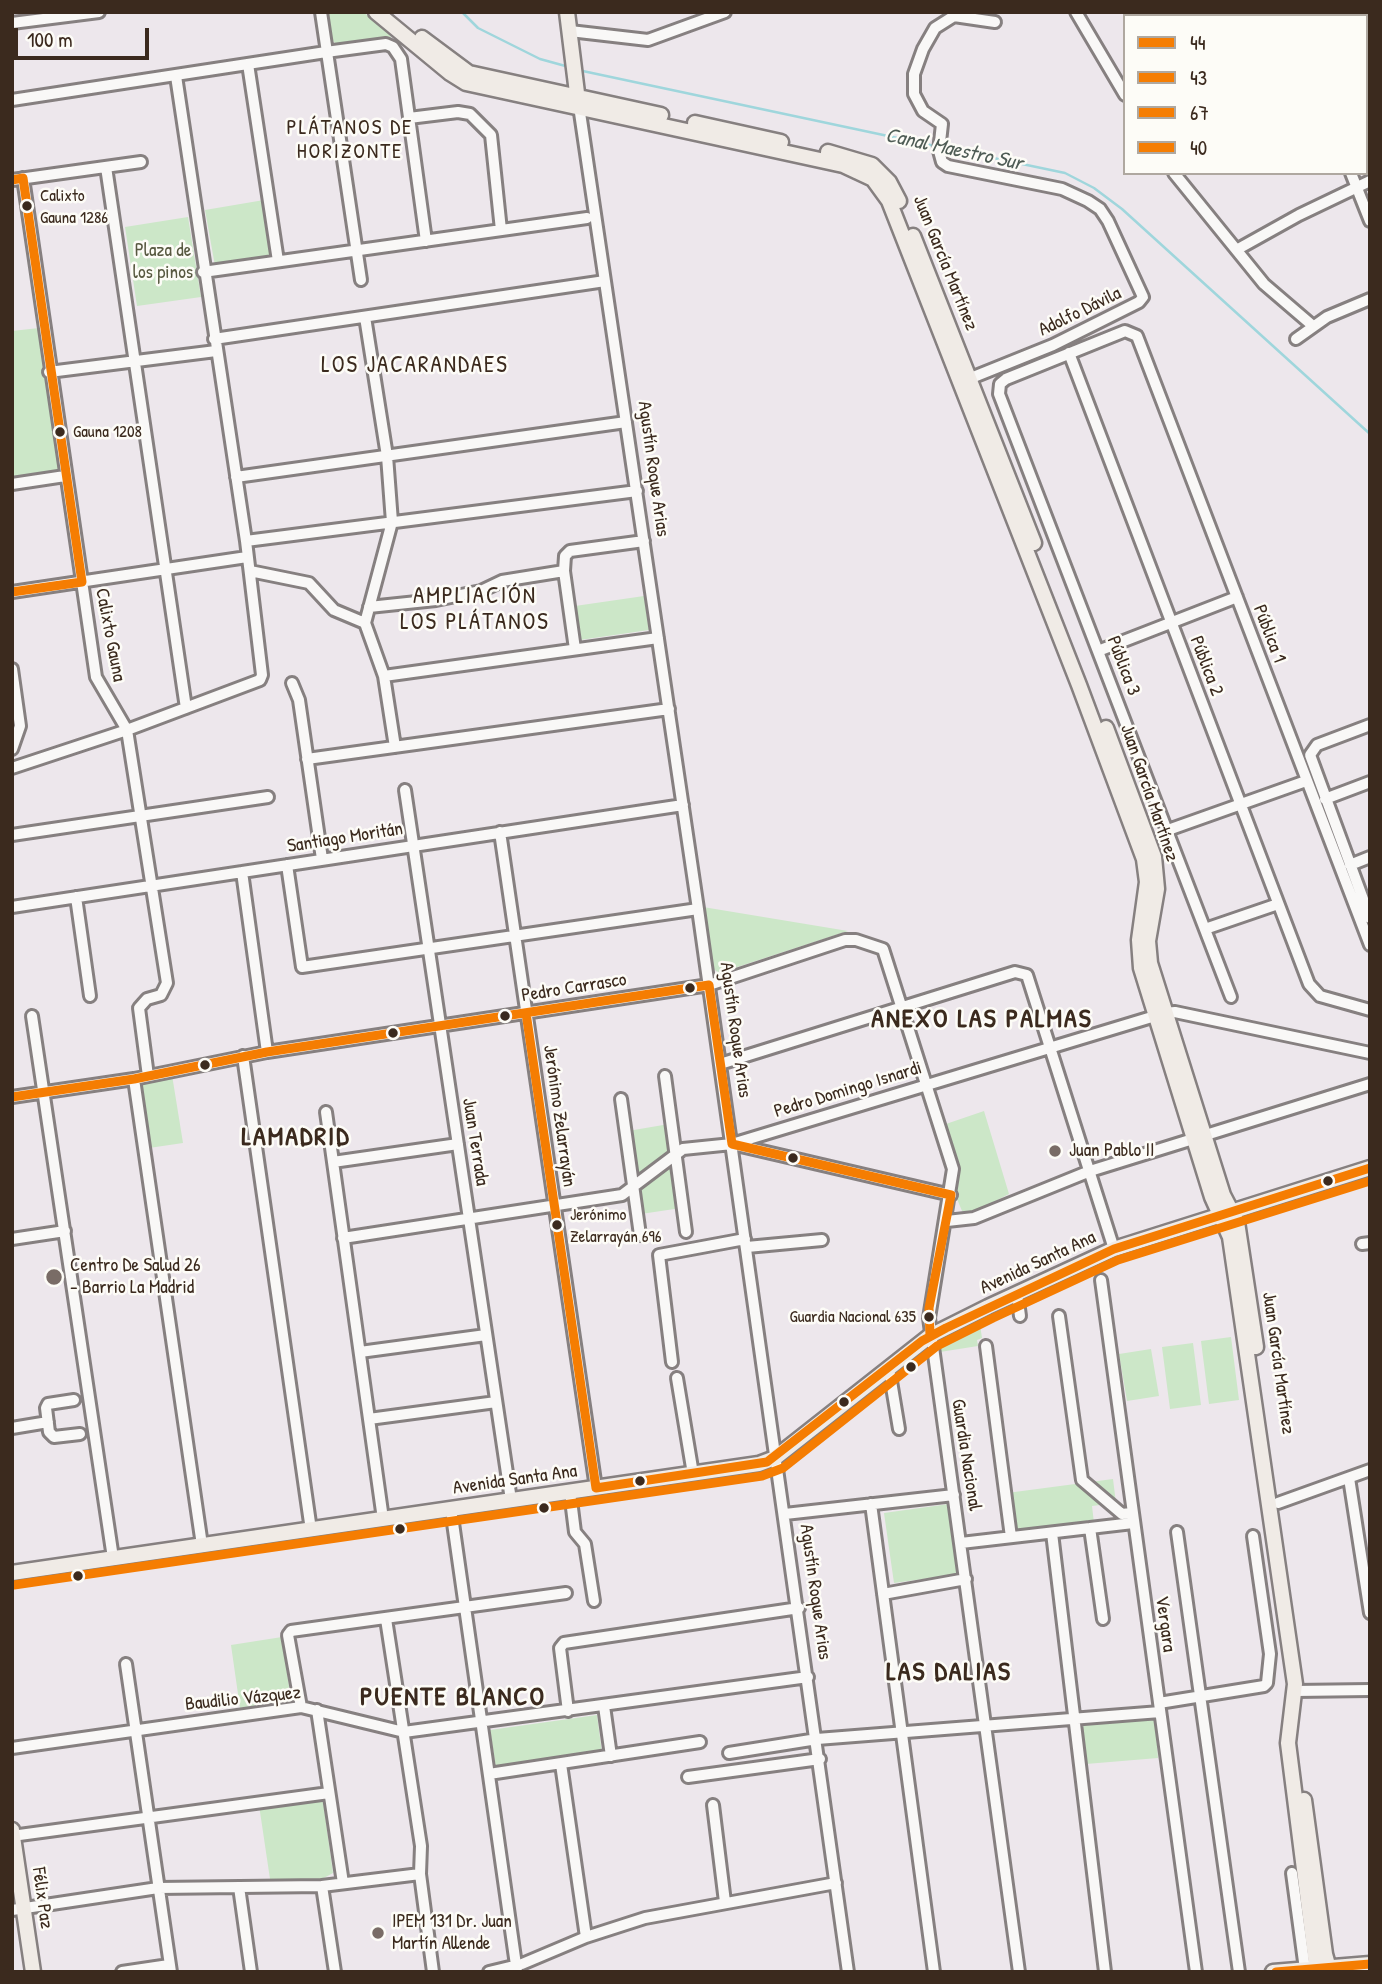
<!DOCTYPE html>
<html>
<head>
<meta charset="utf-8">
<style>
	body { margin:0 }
	#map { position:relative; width:1382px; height:1984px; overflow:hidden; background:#ede7ec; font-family:"Patrick Hand",sans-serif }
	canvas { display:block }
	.frame { position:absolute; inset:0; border:14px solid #3b2a1e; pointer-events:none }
	.legend { position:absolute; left:1123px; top:14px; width:245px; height:161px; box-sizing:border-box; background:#fdfcf7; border:2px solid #afa8a0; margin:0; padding:9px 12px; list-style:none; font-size:21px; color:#3b2a1e }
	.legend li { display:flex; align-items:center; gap:14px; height:35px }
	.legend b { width:35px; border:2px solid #afa8a0 }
	.scale { position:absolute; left:14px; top:28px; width:135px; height:32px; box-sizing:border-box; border:4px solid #3b2a1e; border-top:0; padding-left:9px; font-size:21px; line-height:24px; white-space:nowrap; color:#3b2a1e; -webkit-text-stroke:5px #fdfcf7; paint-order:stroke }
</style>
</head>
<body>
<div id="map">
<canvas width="1382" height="1984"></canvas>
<div class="frame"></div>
<ul class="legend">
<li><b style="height:9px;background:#f57d02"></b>44</li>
<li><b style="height:9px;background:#f57d02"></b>43</li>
<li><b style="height:9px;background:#f57d02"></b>67</li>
<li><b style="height:9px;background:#f57d02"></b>40</li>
</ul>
<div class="scale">100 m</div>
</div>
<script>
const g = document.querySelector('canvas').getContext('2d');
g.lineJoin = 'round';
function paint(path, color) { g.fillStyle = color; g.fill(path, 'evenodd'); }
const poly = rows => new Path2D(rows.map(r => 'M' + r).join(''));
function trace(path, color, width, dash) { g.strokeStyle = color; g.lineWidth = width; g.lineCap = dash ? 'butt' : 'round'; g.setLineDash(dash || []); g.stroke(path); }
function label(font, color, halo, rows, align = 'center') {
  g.font = font + ' "Patrick Hand",sans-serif'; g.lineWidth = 5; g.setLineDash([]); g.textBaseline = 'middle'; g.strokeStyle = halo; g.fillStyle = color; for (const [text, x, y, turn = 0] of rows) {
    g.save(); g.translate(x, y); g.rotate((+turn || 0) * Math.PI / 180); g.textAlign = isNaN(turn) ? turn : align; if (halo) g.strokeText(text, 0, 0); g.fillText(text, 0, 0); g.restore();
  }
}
const green = poly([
	[326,12,363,12,390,33,391,38,336,44,330,38],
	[264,200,272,256,215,266,205,210],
	[188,217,201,297,137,306,125,227],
	[39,328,60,467,53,475,12,480,12,331],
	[644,596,649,630,580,640,575,606],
	[703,907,848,931,719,973,712,968],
	[172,1075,183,1143,149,1148,139,1081],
	[984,1111,1009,1194,972,1213,962,1211,955,1194,959,1172,943,1125],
	[669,1124,671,1149,636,1177,628,1131],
	[674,1159,681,1208,641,1214,637,1189],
	[979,1318,982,1338,977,1340,978,1346,940,1352,938,1341],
	[1231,1337,1239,1400,1209,1404,1201,1341],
	[1193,1343,1201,1405,1170,1409,1162,1347],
	[1151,1349,1159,1396,1127,1401,1119,1354],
	[1113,1479,1116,1503,1092,1506,1094,1523,1012,1533,1007,1493],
	[949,1504,959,1574,894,1583,884,1513],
	[282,1637,291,1700,240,1708,231,1645],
	[597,1715,602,1753,496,1768,490,1730],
	[1155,1718,1158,1758,1086,1764,1083,1725],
	[317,1797,323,1801,333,1873,322,1879,270,1879,259,1805]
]);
const stream = poly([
	[462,12,478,28,540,59,569,67],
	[578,70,935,146],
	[941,147,1065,173,1094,188,1122,209,1370,434]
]);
const minor = poly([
	[321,12,361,280],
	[1076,12,1125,95],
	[1291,12,1293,16],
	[12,23,99,12],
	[570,31,648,40,725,12],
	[1366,38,1370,37],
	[248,64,278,261],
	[12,100,326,52,386,44,393,47,401,59,426,241],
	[579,106,698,909,848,1972],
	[409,118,458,112,470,114,491,135,501,230],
	[106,167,186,708],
	[1174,173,1264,284,1313,326],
	[1351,173,1370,221],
	[23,178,96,677,127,730,167,983,161,995,147,999,139,1008,148,1076],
	[12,180,141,162],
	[1238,249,1299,215,1370,181],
	[203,272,587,218],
	[365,317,387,456,392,522,365,623,384,676,395,747],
	[214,339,605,281],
	[1296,339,1327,317,1370,299],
	[1069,353,1309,984,1320,996,1370,1010],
	[49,372,216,351],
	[971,378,1053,345,1139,302,1143,297,1108,221,1100,209,1088,201,1062,189,948,166,942,162,939,151,942,124,923,111,914,94,914,74,923,49,935,28,954,16,995,22],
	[236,477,626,422],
	[12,484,65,476],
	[246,541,637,491],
	[250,571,309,583,334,610,365,623],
	[564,571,575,649],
	[12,592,247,557],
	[369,607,436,600,481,591,502,581,564,571,565,556,570,551,644,541],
	[1098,651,1237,597],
	[12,669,20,726,12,749],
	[384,676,658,638],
	[292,683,299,700,322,859],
	[1370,725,1317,745,1310,755,1370,918],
	[307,759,669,709],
	[12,768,127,730,260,680,262,675,246,541,176,76],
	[405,790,511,1500],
	[1325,799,1370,782],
	[1168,830,1306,781],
	[500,832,596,1488],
	[12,835,268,797],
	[287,865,302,967,698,909],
	[1350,865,1370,857],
	[242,872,267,1052],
	[76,897,90,996],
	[12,907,683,805],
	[1205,929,1278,904],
	[1231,997,999,394,1000,384,1006,379,1125,331,1137,336,1370,945],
	[32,1016,113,1558],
	[243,1056,311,1530],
	[720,1064,1015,972,1027,975,1114,1249],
	[665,1076,686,1232],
	[134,1079,202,1545],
	[12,1097,134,1079,267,1052,709,985,845,940,856,940,883,949,953,1169,929,1318,1019,1972],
	[621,1099,640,1235],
	[326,1112,383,1519],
	[732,1144,951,1195],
	[333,1162,458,1144],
	[947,1221,974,1218,1090,1171,1370,1084],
	[343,1238,622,1195,683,1149,732,1144,1165,1013,1175,1012,1370,1053],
	[12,1239,65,1231],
	[1362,1244,1370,1243],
	[747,1247,822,1240],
	[1101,1280,1196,1972],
	[1017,1294,1020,1316],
	[1059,1316,1082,1480,1122,1514,1131,1513],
	[986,1346,1011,1537],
	[360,1352,486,1335],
	[672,1362,659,1255,745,1239],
	[889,1369,899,1429],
	[677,1378,693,1474],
	[74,1400,48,1404,46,1408,49,1432,54,1437,80,1434],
	[369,1419,496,1402],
	[12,1428,48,1422],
	[1349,1478,1370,1613],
	[570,1492,575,1532,585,1544,594,1601],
	[1278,1503,1370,1470],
	[871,1504,934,1972],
	[451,1509,517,1972],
	[785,1514,954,1495],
	[1090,1528,1103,1619],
	[1177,1532,1239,1972],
	[1052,1533,1105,1972],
	[961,1543,1133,1523],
	[883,1594,966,1579],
	[386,1619,421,1846,420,1874,433,1972],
	[126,1664,171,1972],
	[1295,1691,1370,1690],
	[1159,1703,1264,1686,1267,1683,1270,1654,1253,1536],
	[604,1706,611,1756],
	[301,1707,288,1635,291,1631,566,1593],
	[317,1710,343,1883],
	[568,1711,560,1648,564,1643,799,1608],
	[12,1748,301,1707,404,1732,808,1677],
	[729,1753,817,1739,1160,1712],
	[561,1764,586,1937],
	[489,1774,700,1742],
	[688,1777,820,1759],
	[713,1805,725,1902],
	[12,1836,329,1793],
	[1292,1873,1305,1969],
	[322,1886,335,1972],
	[239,1887,251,1972],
	[12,1910,158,1888,322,1886,420,1874],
	[122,1972,169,1965],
	[489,1972,522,1964,586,1937,645,1918,836,1883]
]);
const major = poly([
	[376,12,450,73,466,83,843,165,873,179,889,201,1079,685,1144,859,1147,882,1139,940,1141,968,1212,1197,1230,1237,1295,1684,1288,1743,1317,1972],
	[567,12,578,101],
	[422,38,469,73,661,115],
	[695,123,781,142],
	[828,152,872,165,889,182,899,201],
	[913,236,1034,543],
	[1106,728,1154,857,1157,889,1148,941,1150,963,1223,1195,1237,1222,1256,1347],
	[12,1573,759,1464,775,1458,930,1336,988,1307,1114,1249,1370,1168],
	[1304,1800,1325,1954,1330,1972],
	[12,1830,33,1972],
	[1273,1972,1370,1964]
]);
const bus1 = poly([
	[526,1013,596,1488,767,1462,922,1341,946,1328,1114,1249,1370,1168],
	[12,1097,134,1079,267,1052,709,985,732,1144,951,1195,929,1308,930,1336]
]);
const bus2 = poly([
	[14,1585,762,1476,783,1468,937,1346,993,1318,1118,1260,1370,1181]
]);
const bus3 = poly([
	[12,180,23,178,82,582,12,592]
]);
const bus4 = poly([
	[1276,1972,1370,1964]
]);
const markers = [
	[27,206,6,"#3b2a1e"],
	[60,432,6,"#3b2a1e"],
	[690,988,6,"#3b2a1e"],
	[505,1016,6,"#3b2a1e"],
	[393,1033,6,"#3b2a1e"],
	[205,1065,6,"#3b2a1e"],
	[1055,1151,7,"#796c66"],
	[793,1158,6,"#3b2a1e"],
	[1328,1181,6,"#3b2a1e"],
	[557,1225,6,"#3b2a1e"],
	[54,1277,9,"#796c66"],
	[929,1317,6,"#3b2a1e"],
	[911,1367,6,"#3b2a1e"],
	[844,1402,6,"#3b2a1e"],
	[640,1481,6,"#3b2a1e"],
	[544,1508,6,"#3b2a1e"],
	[400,1529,6,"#3b2a1e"],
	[78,1576,6,"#3b2a1e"],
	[378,1933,7,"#796c66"]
];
const busNames = [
	["Calixto",40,196],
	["Gauna 1286",40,218],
	["Gauna 1208",73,432],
	["Jerónimo",570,1215],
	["Zelarrayán 696",570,1237],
	["Guardia Nacional 635",916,1317,"right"]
];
const parkNames = [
	["Plaza de",163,251],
	["los pinos",163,273]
];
const streetNames = [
	["Juan García Martínez",945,263,68],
	["Adolfo Dávila",1080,312,-26],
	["Agustín Roque Arias",653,469,82],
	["Pública 1",1269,634,69],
	["Calixto Gauna",110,635,79],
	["Pública 3",1123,666,69],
	["Pública 2",1206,666,69],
	["Juan García Martínez",1149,793,71],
	["Santiago Moritán",345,838,-9],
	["Pedro Carrasco",574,988,-9],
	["Agustín Roque Arias",735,1030,82],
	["Pedro Domingo Isnardi",848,1090,-17],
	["Jerónimo Zelarrayán",559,1116,82],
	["Juan Terrada",475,1142,81],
	["Avenida Santa Ana",1038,1263,-25],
	["Juan García Martínez",1278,1363,82],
	["Guardia Nacional",966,1455,81],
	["Avenida Santa Ana",515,1480,-8],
	["Agustín Roque Arias",815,1592,82],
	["Vergara",1165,1624,82],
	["Baudilio Vázquez",243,1699,-6],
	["Félix Paz",42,1898,82]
];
const poiNames = [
	["Juan Pablo II",1069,1151],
	["Centro De Salud 26",70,1266],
	["- Barrio La Madrid",70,1288],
	["IPEM 131 Dr. Juan",392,1922],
	["Martín Allende",392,1944]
];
const neighbourhoodNames = [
	["PLÁTANOS DE",350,128],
	["HORIZONTE",350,152]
];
const waterNames = [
	["Canal Maestro Sur",954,150,12]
];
const quarterNames = [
	["LOS JACARANDAES",415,366],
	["AMPLIACIÓN",475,597],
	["LOS PLÁTANOS",475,623]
];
const districtNames = [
	["ANEXO LAS PALMAS",982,1020],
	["LAMADRID",296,1138],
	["LAS DALIAS",949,1673],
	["PUENTE BLANCO",453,1698]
];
paint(green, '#cce7c8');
trace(stream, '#9fd6dc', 2.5);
trace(minor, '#868080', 16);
trace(major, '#868080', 19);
trace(minor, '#f9f8f7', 10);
trace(major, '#f0ebe6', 14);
trace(bus1, '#f57d02', 9);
trace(bus2, '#f57d02', 9);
trace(bus3, '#f57d02', 9);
trace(bus4, '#f57d02', 9);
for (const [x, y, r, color] of markers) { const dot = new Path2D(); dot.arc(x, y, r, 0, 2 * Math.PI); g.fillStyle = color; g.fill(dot); trace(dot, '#fdfcf7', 2.5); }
label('17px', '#3b2a1e', '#fdfcf7', busNames, 'left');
label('19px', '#585941', '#fdfcf7', parkNames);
label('19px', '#3b2a1e', '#fdfcf7', streetNames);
label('19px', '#3b2a1e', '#fdfcf7', poiNames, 'left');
g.letterSpacing = '2px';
label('21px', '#3b2a1e', '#fdfcf7', neighbourhoodNames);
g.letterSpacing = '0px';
label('italic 21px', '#4f5c55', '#fdfcf7', waterNames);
g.letterSpacing = '2px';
label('23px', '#3b2a1e', '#fdfcf7', quarterNames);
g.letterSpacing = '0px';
g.letterSpacing = '2px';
label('bold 26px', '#3b2a1e', '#fdfcf7', districtNames);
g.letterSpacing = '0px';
</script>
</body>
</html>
